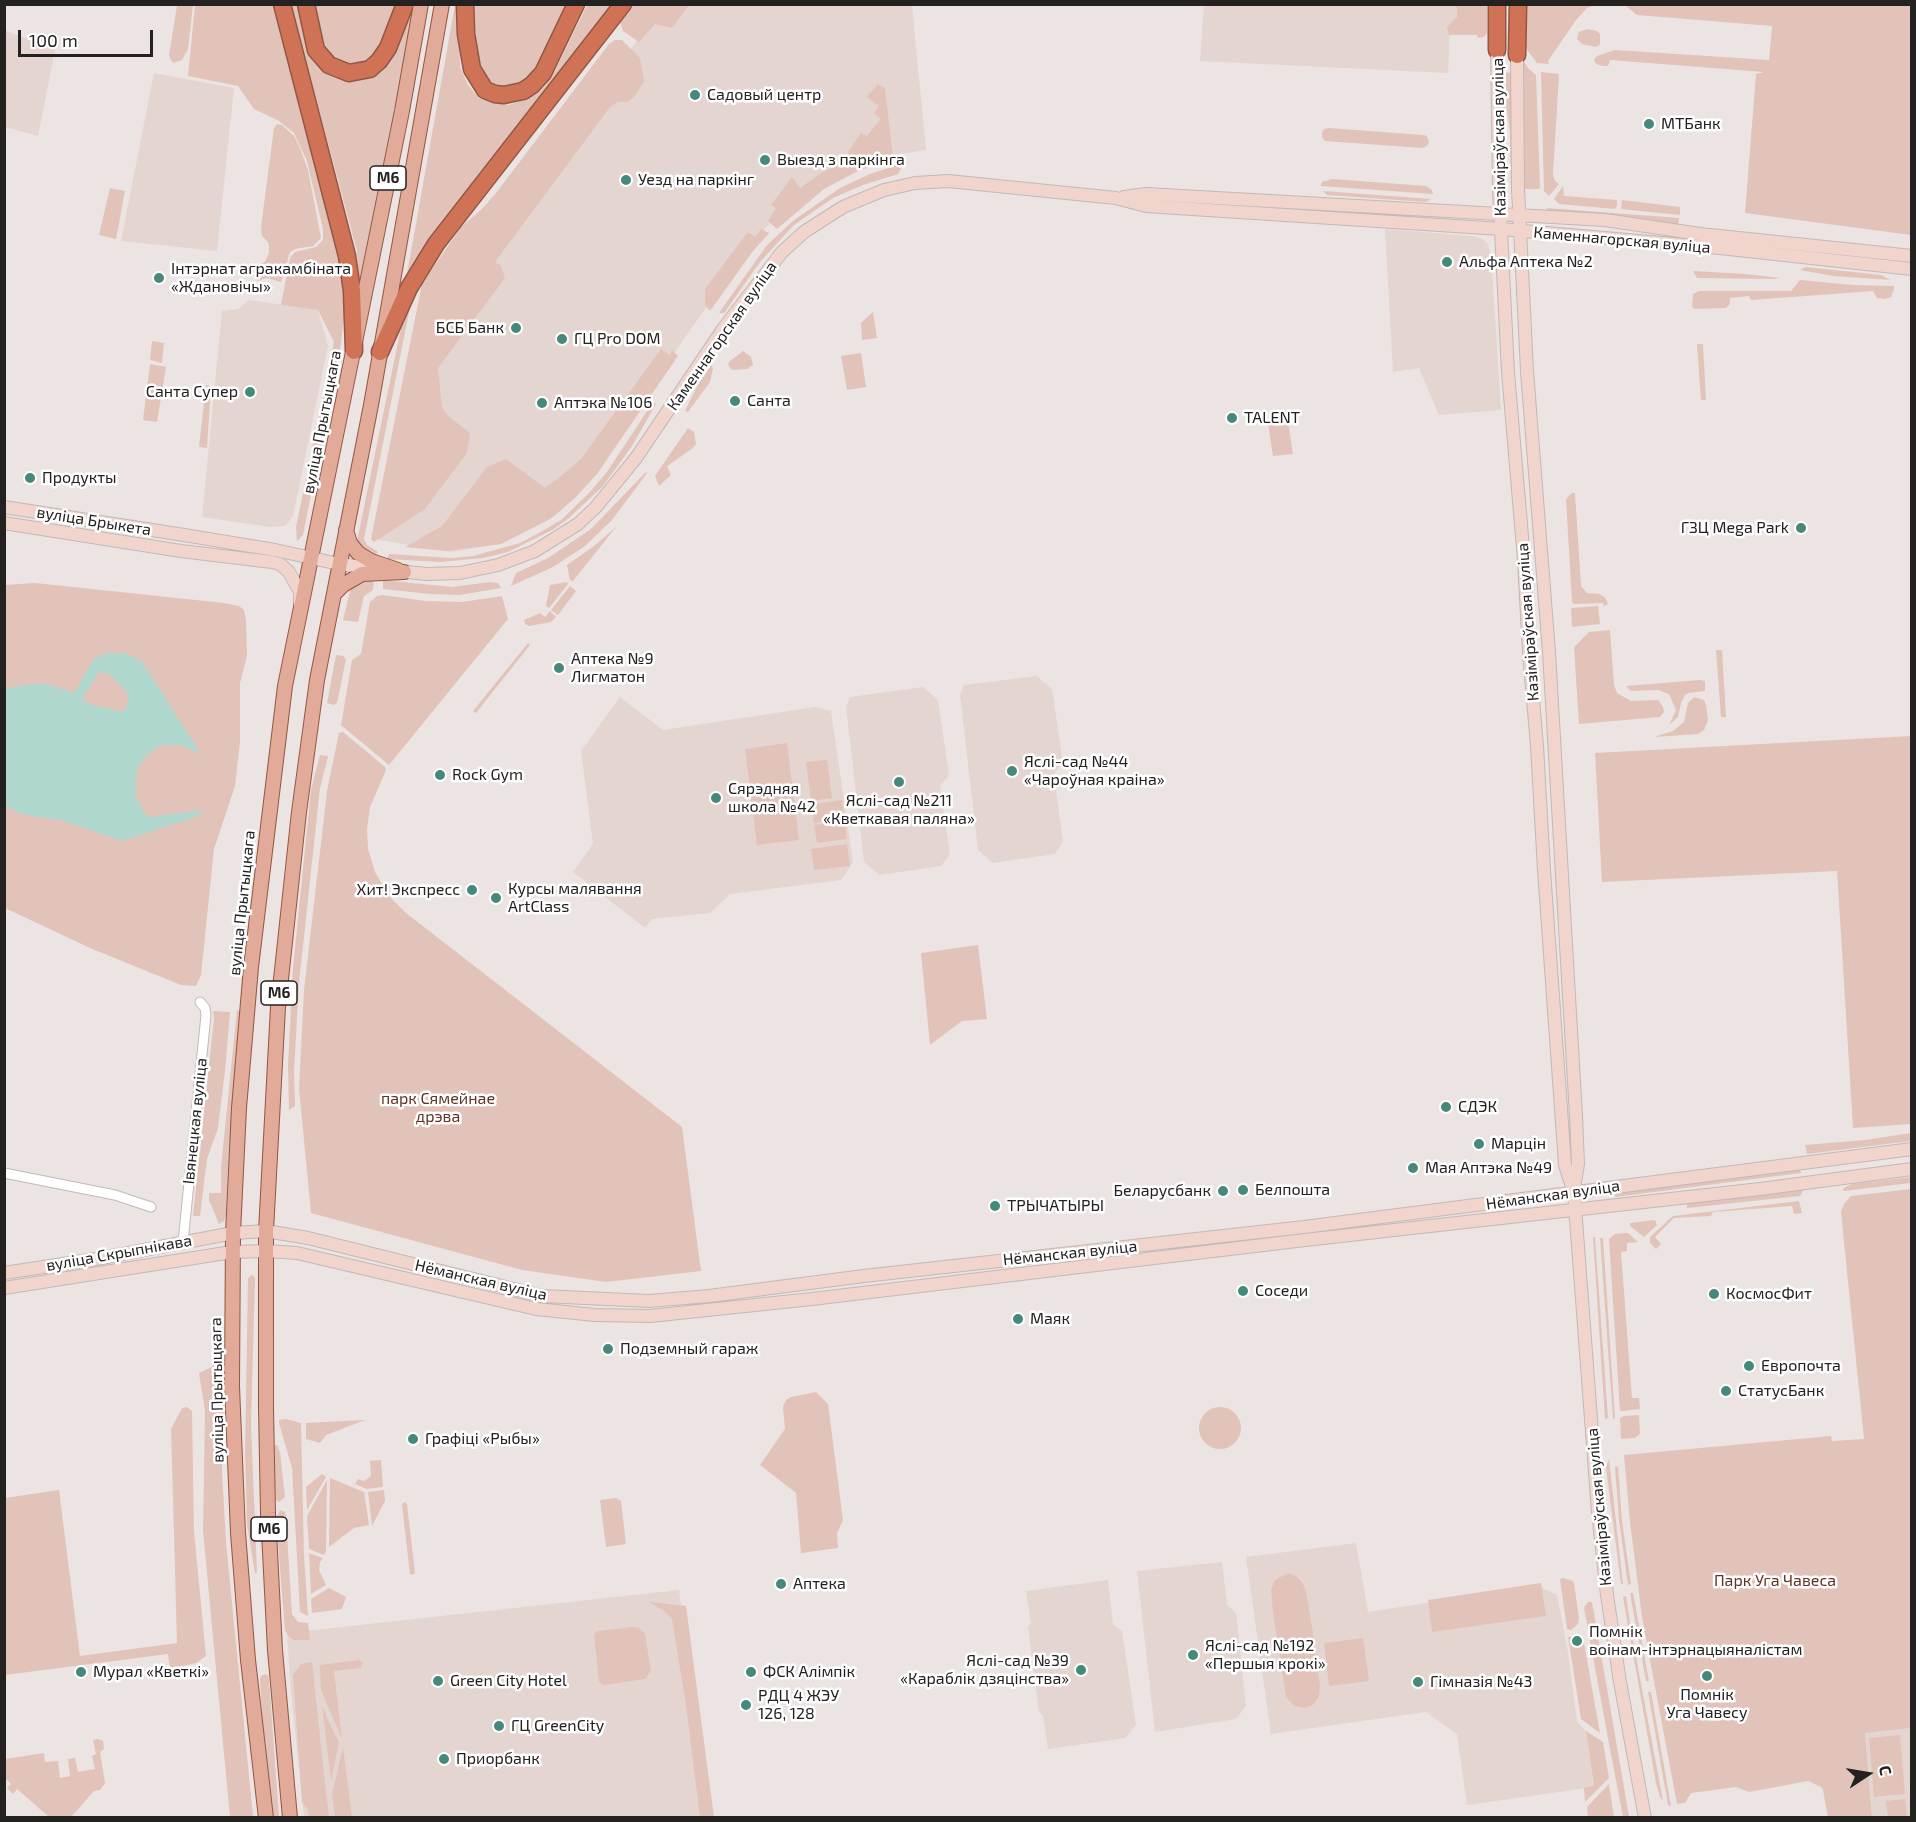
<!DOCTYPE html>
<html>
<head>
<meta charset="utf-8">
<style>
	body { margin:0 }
	#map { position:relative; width:1916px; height:1822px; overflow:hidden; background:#ebe4e2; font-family:"Exo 2",sans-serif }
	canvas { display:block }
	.frame { position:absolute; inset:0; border:6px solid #242121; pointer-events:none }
	.north { position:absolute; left:1838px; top:1744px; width:60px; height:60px; -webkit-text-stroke:4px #fff; paint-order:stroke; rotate:78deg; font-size:16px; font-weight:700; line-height:24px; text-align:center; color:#242121 }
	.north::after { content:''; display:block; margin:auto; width:21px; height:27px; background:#242121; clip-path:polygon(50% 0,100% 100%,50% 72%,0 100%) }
	.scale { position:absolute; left:18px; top:30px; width:135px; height:27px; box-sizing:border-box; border:3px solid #242121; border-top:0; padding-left:8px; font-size:18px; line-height:21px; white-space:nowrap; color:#242121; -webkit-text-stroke:4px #fff; paint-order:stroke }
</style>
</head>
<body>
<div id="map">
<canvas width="1916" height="1822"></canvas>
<div class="frame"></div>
<div class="north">С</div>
<div class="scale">100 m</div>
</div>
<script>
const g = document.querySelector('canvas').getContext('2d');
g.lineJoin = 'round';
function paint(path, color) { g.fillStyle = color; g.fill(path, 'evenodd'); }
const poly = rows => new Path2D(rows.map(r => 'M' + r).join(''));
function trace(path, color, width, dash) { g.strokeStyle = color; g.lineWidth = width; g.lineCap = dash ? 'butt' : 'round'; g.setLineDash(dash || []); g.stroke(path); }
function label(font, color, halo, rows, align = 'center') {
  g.font = font + ' "Exo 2",sans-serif'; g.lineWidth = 5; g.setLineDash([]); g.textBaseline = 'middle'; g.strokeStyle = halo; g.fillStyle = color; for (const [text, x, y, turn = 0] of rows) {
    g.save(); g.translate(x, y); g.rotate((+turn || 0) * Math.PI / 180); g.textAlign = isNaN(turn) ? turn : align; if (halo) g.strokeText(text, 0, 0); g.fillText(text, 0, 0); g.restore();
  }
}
const built = poly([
	[1458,4,1460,10,1450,31,1448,73,1200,61,1204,5],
	[663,5,912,5,926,150,885,156,857,165,786,207,756,238,561,511,550,519,501,544,451,552,379,540,375,529,423,292,488,245],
	[4,30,46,46,46,48,55,50,38,136,5,127],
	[154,73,234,88,217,251,121,241],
	[1385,229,1473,236,1482,239,1487,243,1491,254,1501,410,1439,415,1419,368,1393,372],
	[249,300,318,310,328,346,293,516,285,526,270,527,202,517,222,311,238,309],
	[1037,676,1052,689,1063,763,1054,774,1063,842,1055,854,993,863,978,850,960,695,964,685],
	[923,687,938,700,949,775,940,786,950,854,941,866,879,875,864,862,846,707,850,697],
	[620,697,663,730,815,707,831,711,853,862,841,880,730,894,710,913,652,919,645,928,573,872,593,844,581,751],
	[1356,1543,1368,1612,1538,1586,1557,1595,1568,1652,1577,1722,1586,1731,1594,1787,1467,1805,1457,1734,1426,1712,1271,1734,1246,1557],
	[1222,1562,1227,1605,1236,1613,1246,1706,1236,1719,1155,1732,1137,1571],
	[1108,1580,1113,1624,1122,1631,1136,1725,1125,1738,1048,1749,1043,1716,1039,1712,1028,1627,1031,1623,1026,1591],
	[679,1590,710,1817,304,1817,291,1692,287,1633],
	[1911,1728,1911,1817,1872,1817,1865,1733]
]);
const green = poly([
	[177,5,193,5,188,49,182,60,173,63,169,56],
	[195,5,276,5,347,286,341,344,303,535,297,541,296,527,334,342,318,310,281,305,290,258,295,252,316,247,323,240,323,229,307,161,294,133,279,121,254,109,238,86,188,76],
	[291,5,300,5,323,69,382,69,399,45,411,5,414,5,360,295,357,251],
	[313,5,397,5,384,44,375,55,364,63,351,65,340,63,324,48,319,37],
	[455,5,459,5,460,67,468,85,479,98,494,103,509,105,527,99,543,88,555,71,587,5,616,5,407,274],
	[474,5,567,5,536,69,527,81,513,88,499,88,488,81,481,72,474,37],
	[630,5,689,5,672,28,655,24,639,42,623,31,621,25,620,20],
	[1454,5,1487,5,1487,33,1484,37,1478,38,1477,35,1449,35,1447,27,1457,17,1457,8],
	[1521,5,1596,5,1587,8,1576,20,1548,61,1549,64,1537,63,1522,43],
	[1620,5,1911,5,1911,235,1745,213,1756,74,1764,72,1610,60,1608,66,1603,66,1596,64,1594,60,1597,56,1615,50,1769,60,1772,26,1637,15,1625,5],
	[1587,29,1597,31,1600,34,1600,44,1596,47,1582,44,1577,39,1579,32],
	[615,40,622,40,640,58,644,81,634,97,627,102,618,102,610,107,495,262,501,266,505,278,438,368,442,408,448,416,470,433,467,453,424,510,374,542,371,539,422,284,461,227,482,209,496,193,609,44],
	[1521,57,1528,68,1536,75,1540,187,1539,189,1525,189],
	[1508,72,1512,75,1511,194,1510,130,1506,107,1505,74],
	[1541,72,1559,74,1553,175,1555,181,1559,184,1549,196,1544,191],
	[878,84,885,88,893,157,854,173,824,189,777,229,768,221,776,208,771,205,792,177,800,188,824,171,850,162,848,152,861,133,867,136,881,119,874,113,879,106,867,97],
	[277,124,282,125,294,136,300,148,308,170,321,238,313,246,295,249,290,252,281,282,267,278,258,281,255,279,254,269,256,265,265,262,269,253,269,246,268,242,262,236,261,227,274,128],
	[1329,128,1423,135,1427,136,1429,142,1427,146,1422,148,1325,141,1322,137,1322,133,1324,129],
	[904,163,898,174,863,185,833,198,794,225,760,262,724,313,719,313,767,245,793,221,840,188,870,174],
	[1332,179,1426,186,1432,190,1433,194,1321,186,1322,182],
	[1563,186,1564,196,1617,200,1617,206,1615,209,1559,204,1554,199],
	[110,188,125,191,116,239,99,235],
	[1323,191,1431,199,1426,202,1327,195],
	[1622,200,1680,207,1680,215,1621,209],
	[1547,208,1679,218,1678,226,1621,216,1547,210],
	[761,229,769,233,753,251,710,311,705,305,705,289,748,232,755,237],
	[1806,267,1881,275,1890,280,1833,276,1800,270],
	[1693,271,1746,274,1780,278,1774,279,1697,278],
	[1800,280,1852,285,1894,286,1894,289,1891,297,1885,299,1877,298,1873,291,1751,300,1749,296,1730,298,1730,304,1726,308,1694,309,1692,306,1693,294,1699,291,1791,291],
	[410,307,364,539,367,545,377,551,378,557,359,548,357,541,402,323],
	[873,312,877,338,862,340,861,323],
	[152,341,164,343,162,363,150,360],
	[1697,344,1703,344,1706,400,1701,400],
	[661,349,670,355,672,350,678,356,597,474,574,499,550,519,501,544,446,551,405,547,442,526,487,467,506,459,545,488,561,476,581,459],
	[743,351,751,357,753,365,747,369,732,370,728,365,729,362],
	[861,353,866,387,847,390,841,356],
	[150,364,166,367,157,422,143,420],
	[711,365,713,368,710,382,688,412,685,411,697,386],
	[206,385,211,386,207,448,199,447],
	[653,402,656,404,632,446,603,486,569,518,554,529,508,552,483,558,440,562,387,559,389,554,452,558,473,556,520,543,539,533,561,520,589,493,607,472],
	[1288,422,1293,454,1273,456,1268,424],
	[688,428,694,432,696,444,693,448,667,466,671,475,659,486,655,476],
	[648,472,612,520,585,546,553,567,511,586,516,573,548,558,591,529,645,473],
	[1572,493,1575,493,1581,586,1587,593,1599,594,1605,597,1608,604,1604,606,1603,603,1574,604,1572,602,1566,499],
	[616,527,573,581,570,580,567,565,594,546],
	[374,579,373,590,364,596,358,622,343,620,351,587,360,580],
	[383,580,452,587,490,582,498,583,501,588,460,595,430,594,383,589],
	[567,582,568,584,549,608,546,606,550,585],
	[35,583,224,603,239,606,244,610,246,620,247,656,240,683,240,741,235,786,214,849,201,975,196,986,181,985,90,948,5,908,5,585],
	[570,586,576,591,558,615,551,610],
	[383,595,425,601,462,602,502,596,508,619,389,765,341,725,352,660,361,654,370,602,377,596],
	[1598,606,1600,624,1572,627,1571,608],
	[550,611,556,617,551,622,529,626,525,624,524,620,540,613,545,617],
	[1610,630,1614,685,1617,693,1631,701,1658,700,1663,707,1664,712,1660,717,1579,724,1574,647,1589,632],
	[528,643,530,645,476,713,473,711],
	[1716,650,1722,650,1726,717,1721,717],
	[336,655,343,656,346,659,337,703,334,705,327,703],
	[1700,680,1705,681,1705,691,1688,693,1685,695,1681,703,1678,717,1669,725,1676,710,1669,694,1658,690,1631,691,1626,686],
	[1694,697,1704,700,1706,705,1708,720,1704,730,1698,734,1654,737,1673,731,1684,722,1688,703],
	[343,732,385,767,386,770,370,807,367,829,368,849,375,872,389,896,406,913,682,1127,701,1271,606,1282,522,1270,311,1213,299,1088,304,990,327,791,339,733],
	[1911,736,1911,1124,1853,1128,1837,871,1602,882,1595,753],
	[787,743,799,840,757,845,745,749],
	[320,755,328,756,320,788,299,983,294,1071,295,1106,289,1110,288,1065,293,968,311,790],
	[827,760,832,798,811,801,806,762],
	[842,800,844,819,814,823,812,804],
	[845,821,847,839,817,843,814,825],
	[847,844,850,866,814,870,811,849],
	[978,945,987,1019,962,1021,930,1045,921,953],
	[237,1010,242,1012,229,1148,226,1215,224,1221,219,1224,209,1200,209,1193,221,1193,221,1167],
	[213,1011,230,1012,225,1071,218,1128,207,1159,200,1216,193,1216,214,1018],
	[1911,1133,1911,1141,1807,1154,1805,1145,1865,1140],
	[1800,1169,1801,1173,1615,1197,1614,1192],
	[1911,1177,1911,1183,1843,1191,1844,1188,1852,1184],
	[1804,1189,1800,1196,1687,1208,1687,1203],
	[1911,1189,1911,1728,1865,1733,1872,1817,1828,1817,1823,1790,1821,1787,1808,1781,1749,1792,1736,1787,1691,1793,1685,1803,1677,1804,1642,1617,1630,1522,1624,1455,1831,1436,1832,1441,1864,1439,1841,1212,1844,1204,1851,1196],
	[1799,1201,1802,1213,1794,1214,1792,1206,1713,1212,1711,1216,1674,1218,1655,1237,1661,1244,1656,1249,1650,1243,1650,1237,1673,1216],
	[1655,1220,1657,1225,1644,1237,1630,1226,1630,1223],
	[1628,1233,1638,1242,1627,1243,1627,1251,1621,1252,1632,1398,1639,1398,1640,1409,1623,1411,1620,1411,1609,1239,1615,1234],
	[1593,1237,1595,1237,1608,1418,1605,1419],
	[1600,1238,1603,1238,1615,1418,1613,1419],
	[252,1275,255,1278,251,1424,257,1573,255,1573,247,1524,245,1451,248,1278],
	[219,1355,224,1397,222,1471,226,1542,253,1817,230,1817,203,1531,205,1411,199,1373,212,1367],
	[816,1392,828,1404,843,1520,837,1533,838,1548,801,1553,796,1493,760,1465,785,1429,783,1406,786,1400,791,1397],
	'1199 1428a21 21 0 1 1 42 0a21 21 0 1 1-42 0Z',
	[187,1407,192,1411,194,1531,206,1656,196,1663,170,1669,168,1654,5,1675,5,1498,59,1490,80,1656,177,1643,171,1429,182,1408],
	[1639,1415,1640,1434,1635,1438,1621,1439,1620,1418,1624,1416],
	[286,1419,301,1423,304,1556,308,1616,300,1612,292,1468,279,1423,279,1420],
	[365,1420,326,1435,320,1443,306,1439,306,1423],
	[274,1445,277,1445,280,1452,285,1497,279,1502,274,1498],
	[1609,1459,1623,1584,1621,1584,1606,1468],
	[381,1460,383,1486,382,1487,367,1489,355,1484,358,1479,364,1481,371,1476,370,1461],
	[1618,1466,1622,1521,1631,1584,1628,1585,1619,1520,1615,1467],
	[322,1474,326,1477,307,1510,306,1487],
	[330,1478,364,1492,369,1525,354,1528,329,1547],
	[327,1480,326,1552,324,1555,309,1549,307,1516],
	[384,1490,385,1501,372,1526,368,1492],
	[616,1498,621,1501,626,1544,606,1547,600,1500],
	[404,1502,407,1504,415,1573,412,1575,410,1574,402,1505],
	[280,1510,285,1512,286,1517,292,1614,298,1622,308,1623,310,1640,294,1640,289,1637,285,1630,276,1519],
	[309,1553,323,1558,320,1562,319,1570,326,1585,311,1594],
	[1288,1573,1297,1577,1302,1582,1306,1591,1313,1633,1320,1686,1319,1696,1314,1704,1306,1708,1294,1706,1286,1697,1273,1613,1271,1590,1275,1580],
	[1563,1578,1573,1581,1574,1583,1579,1619,1578,1624,1571,1630,1567,1629,1560,1579],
	[1541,1583,1546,1616,1432,1632,1428,1600],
	[329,1588,346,1597,342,1609,312,1613,311,1599],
	[1630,1593,1633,1593,1649,1681,1646,1681],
	[1626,1596,1631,1630,1663,1801,1660,1797,1656,1783,1623,1597],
	[649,1602,686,1606,714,1817,700,1817,686,1705,672,1619,664,1611],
	[1588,1602,1592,1602,1629,1816,1628,1817,1623,1817,1610,1749,1584,1608],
	[633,1627,639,1628,645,1634,651,1671,645,1679,604,1685,599,1682,594,1634,598,1631],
	[1576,1636,1584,1643,1600,1733,1581,1719,1568,1637],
	[1363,1638,1369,1681,1329,1686,1324,1643],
	[359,1660,363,1662,361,1668,334,1671,342,1739,321,1690,320,1665],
	[312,1662,325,1783,329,1817,309,1817,308,1810,302,1802,293,1675,301,1664],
	[265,1674,268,1675,269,1680,279,1817,274,1817,262,1716,260,1680,261,1676],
	[1648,1692,1651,1692,1671,1806,1668,1805],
	[322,1706,339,1743,331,1780],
	[1586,1731,1603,1742,1609,1778,1585,1802,1584,1788,1594,1786],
	[1900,1735,1905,1794,1874,1797,1869,1738],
	[98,1739,103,1741,104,1749,100,1752,105,1783,100,1790,94,1791,71,1817,49,1817,17,1789,13,1794,7,1788,11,1784,5,1778,5,1759,44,1753,45,1762,58,1761,60,1778,70,1776,68,1759,75,1758,78,1772,95,1769,92,1756,96,1754,93,1740],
	[343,1747,352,1817,335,1817,332,1794],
	[1609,1784,1614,1817,1588,1817,1587,1807],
	[1905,1799,1907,1817,1888,1817,1886,1801]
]);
const water = poly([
	[105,653,126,653,142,662,201,754,181,745,161,745,148,754,138,767,136,777,136,797,144,813,149,817,202,810,198,816,122,841,64,821,22,814,5,806,5,689,29,684,47,684,74,693,93,660],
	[99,672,110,675,127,692,129,701,123,712,92,705,82,699]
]);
const street = poly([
	[4,1173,115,1195,151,1207],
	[183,1242,206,1015,205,1008,200,1002]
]);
const secondary = poly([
	[1497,50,1499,190,1508,372,1524,560,1529,653,1537,746,1544,870,1565,1165,1574,1193,1598,1512,1607,1595,1620,1682,1645,1818],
	[1517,55,1518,189,1527,371,1549,652,1576,1116,1578,1164,1574,1189],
	[1124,197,1146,194,1605,220,1700,234,1912,256],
	[4,507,184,535,275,550,339,564,379,569],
	[4,523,181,551,272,562,280,564,289,572,300,592,300,604],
	[396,571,427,574,460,573,498,565,535,551,578,524,596,507,636,458,723,329,782,252,804,232,843,207,884,190,915,183,948,181,1116,198,1146,206,1501,229,1720,248,1912,269],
	[4,1273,102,1258,233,1233,266,1231,308,1238,542,1296,649,1301,709,1296,864,1276,1304,1227,1912,1149],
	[4,1288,232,1252,266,1251,297,1253,536,1309,595,1315,650,1316,812,1299,1305,1240,1760,1189,1912,1169]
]);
const primary = poly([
	[346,530,350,543,358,553,371,561,398,570],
	[334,594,343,585,362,574,404,572],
	[266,1818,248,1660,238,1533,232,1386,233,1233,239,1108,251,967,285,686,402,111,421,4],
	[290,1818,275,1650,268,1513,266,1408,266,1231,278,1007,299,812,317,680,371,405,442,4]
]);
const highway = poly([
	[282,4,347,256,352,291,354,351],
	[306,4,316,50,329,65,349,73,370,69,379,61,388,48,405,4],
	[465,4,466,34,472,69,485,90,495,94,504,95,523,91,532,85,543,73,576,4],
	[1497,4,1497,50],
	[1517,55,1518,4],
	[380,352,409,288,436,244,623,4]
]);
const markers = [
	[695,95,6,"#46897b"],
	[1649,124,6,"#46897b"],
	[765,160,6,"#46897b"],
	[626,180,6,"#46897b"],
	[1447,262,6,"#46897b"],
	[159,278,6,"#46897b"],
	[516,328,6,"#46897b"],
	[562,339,6,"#46897b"],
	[250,392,6,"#46897b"],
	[735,401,6,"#46897b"],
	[542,403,6,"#46897b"],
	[1232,418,6,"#46897b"],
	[30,478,6,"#46897b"],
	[1801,528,6,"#46897b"],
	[559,668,6,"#46897b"],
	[1012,771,6,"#46897b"],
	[440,775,6,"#46897b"],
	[899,782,6,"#46897b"],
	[716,798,6,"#46897b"],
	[472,890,6,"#46897b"],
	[496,898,6,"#46897b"],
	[1446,1107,6,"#46897b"],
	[1479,1144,6,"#46897b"],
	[1413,1168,6,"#46897b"],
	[1243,1190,6,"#46897b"],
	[1223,1191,6,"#46897b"],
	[995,1206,6,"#46897b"],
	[1243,1291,6,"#46897b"],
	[1714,1294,6,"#46897b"],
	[1018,1319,6,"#46897b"],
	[608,1349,6,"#46897b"],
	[1749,1366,6,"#46897b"],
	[1726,1391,6,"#46897b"],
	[413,1439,6,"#46897b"],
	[781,1584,6,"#46897b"],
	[1577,1641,6,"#46897b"],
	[1193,1655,6,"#46897b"],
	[1081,1670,6,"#46897b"],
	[81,1672,6,"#46897b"],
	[751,1672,6,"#46897b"],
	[1707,1676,6,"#46897b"],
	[438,1681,6,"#46897b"],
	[1418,1682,6,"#46897b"],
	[746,1705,6,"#46897b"],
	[499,1726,6,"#46897b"],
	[444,1759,6,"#46897b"]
];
const shields = [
	[388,178,36],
	[279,993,36],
	[269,1529,36]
];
const shieldNames = [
	["М6",388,178],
	["М6",279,993],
	["М6",269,1529]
];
const poiNames = [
	["Садовый центр",707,95],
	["МТБанк",1661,124],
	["Выезд з паркінга",777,160],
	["Уезд на паркінг",638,180],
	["Альфа Аптека №2",1459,262],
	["Інтэрнат агракамбіната",171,269],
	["«Ждановічы»",171,287],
	["БСБ Банк",504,328,"right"],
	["ГЦ Pro DOM",574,339],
	["Санта Супер",238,392,"right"],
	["Санта",747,401],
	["Аптэка №106",554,403],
	["TALENT",1244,418],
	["Продукты",42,478],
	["ГЗЦ Mega Park",1789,528,"right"],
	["Аптека №9",571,659],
	["Лигматон",571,677],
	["Яслі-сад №44",1024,762],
	["«Чароўная краіна»",1024,780],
	["Rock Gym",452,775],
	["Сярэдняя",728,789],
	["школа №42",728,807],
	["Яслі-сад №211",899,801,"center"],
	["«Кветкавая паляна»",899,819,"center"],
	["Курсы малявання",508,889],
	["ArtClass",508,907],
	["Хит! Экспресс",460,890,"right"],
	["СДЭК",1458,1107],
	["Марцін",1491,1144],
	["Мая Аптэка №49",1425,1168],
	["Белпошта",1255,1190],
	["Беларусбанк",1211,1191,"right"],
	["ТРЫЧАТЫРЫ",1007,1206],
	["Соседи",1255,1291],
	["КосмосФит",1726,1294],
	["Маяк",1030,1319],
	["Подземный гараж",620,1349],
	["Европочта",1761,1366],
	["СтатусБанк",1738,1391],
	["Графіці «Рыбы»",425,1439],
	["Аптека",793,1584],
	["Помнік",1589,1632],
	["воінам-інтэрнацыяналістам",1589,1650],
	["Яслі-сад №192",1205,1646],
	["«Першыя крокі»",1205,1664],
	["Яслі-сад №39",1069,1661,"right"],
	["«Караблік дзяцінства»",1069,1679,"right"],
	["Мурал «Кветкі»",93,1672],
	["ФСК Алімпік",763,1672],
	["Green City Hotel",450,1681],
	["Гімназія №43",1430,1682],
	["Помнік",1707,1695,"center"],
	["Уга Чавесу",1707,1713,"center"],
	["РДЦ 4 ЖЭУ",758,1696],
	["126, 128",758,1714],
	["ГЦ GreenCity",511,1726],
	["Приорбанк",456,1759]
];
const streetNames = [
	["Казіміраўская вуліца",1499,137,-91],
	["Каменнагорская вуліца",1622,240,5],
	["Каменнагорская вуліца",722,336,-55],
	["вуліца Прытыцкага",322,422,-79],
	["вуліца Брыкета",94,521,9],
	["Казіміраўская вуліца",1528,622,-94],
	["вуліца Прытыцкага",242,903,-84],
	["Івянецкая вуліца",195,1121,-84],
	["Нёманская вуліца",1553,1195,-8],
	["вуліца Скрыпнікава",119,1253,-10],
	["Нёманская вуліца",1070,1253,-6],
	["Нёманская вуліца",481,1280,13],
	["вуліца Прытыцкага",217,1390,-91],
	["Казіміраўская вуліца",1599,1507,-95]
];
const parkNames = [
	["парк Сямейнае",438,1099],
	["дрэва",438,1117],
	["Парк Уга Чавеса",1775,1581]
];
paint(built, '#e4d5d1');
paint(green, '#e2c3b9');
paint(water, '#b0d7cd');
trace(street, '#c0b9b7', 11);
trace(secondary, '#c0b9b7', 14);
trace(primary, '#935643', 16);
trace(highway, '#935643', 19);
trace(street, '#fff', 9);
trace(secondary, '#f1d5cc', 12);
trace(primary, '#e2aa99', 14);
trace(highway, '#cf7255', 16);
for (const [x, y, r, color] of markers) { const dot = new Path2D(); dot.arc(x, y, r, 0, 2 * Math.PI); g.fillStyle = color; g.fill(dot); trace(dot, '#fff', 2); }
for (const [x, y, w] of shields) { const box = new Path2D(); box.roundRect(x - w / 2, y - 12, w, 24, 4.5); g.fillStyle = '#fff'; g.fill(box); trace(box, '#242121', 1.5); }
label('bold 15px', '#242121', null, shieldNames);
label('16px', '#242121', '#fff', poiNames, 'left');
label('16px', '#242121', '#fff', streetNames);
label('16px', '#623223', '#fff', parkNames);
</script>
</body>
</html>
